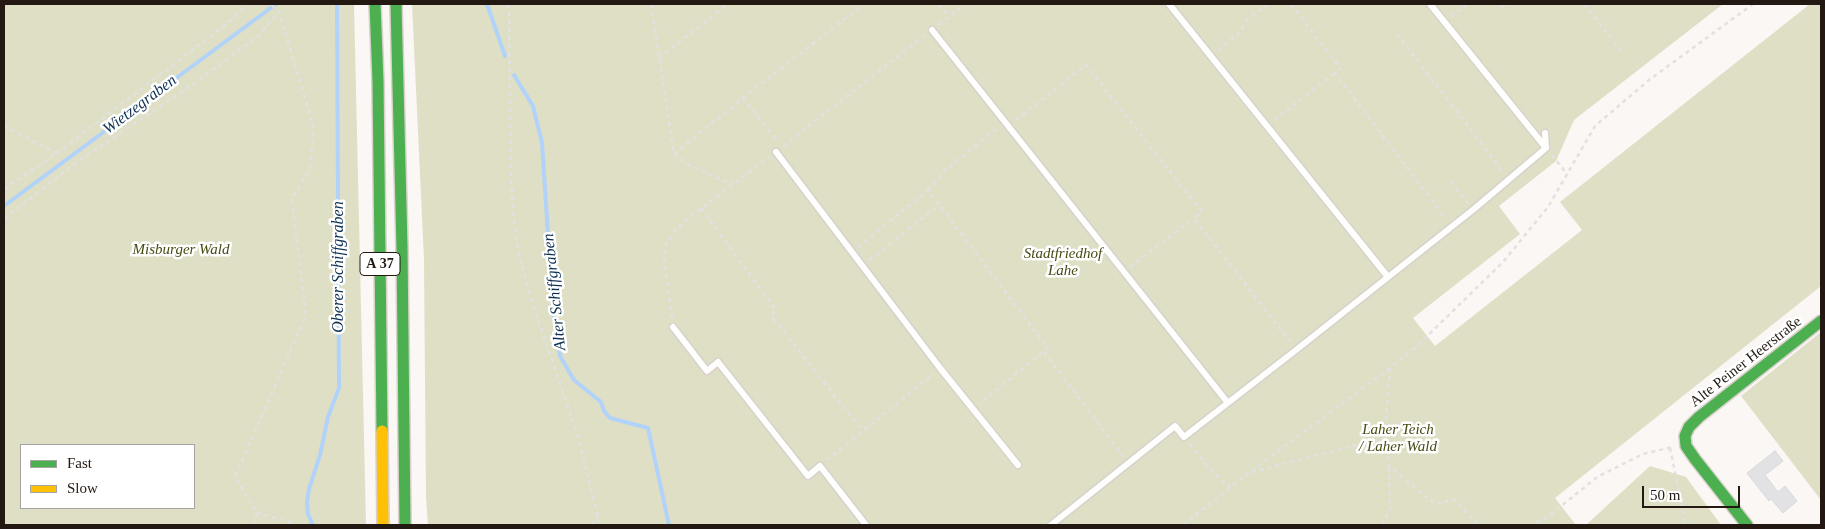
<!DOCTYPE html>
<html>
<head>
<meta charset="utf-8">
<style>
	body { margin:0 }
	#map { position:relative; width:1825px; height:529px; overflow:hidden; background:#faf7f4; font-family:"Times New Roman",serif }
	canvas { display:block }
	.frame { position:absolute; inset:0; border:5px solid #241912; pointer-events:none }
	.legend { position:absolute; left:20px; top:444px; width:175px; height:65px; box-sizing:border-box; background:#fff; border:1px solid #a7a3a0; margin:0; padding:6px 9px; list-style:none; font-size:15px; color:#241912 }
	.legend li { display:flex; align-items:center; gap:10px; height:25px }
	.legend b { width:25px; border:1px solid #a7a3a0 }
	.scale { position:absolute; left:1642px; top:486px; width:98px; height:22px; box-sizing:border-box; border:2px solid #241912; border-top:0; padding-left:6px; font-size:15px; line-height:18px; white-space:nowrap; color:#241912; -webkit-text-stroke:4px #fff; paint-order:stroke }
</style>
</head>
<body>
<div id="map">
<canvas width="1825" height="529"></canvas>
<div class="frame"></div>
<ul class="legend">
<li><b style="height:6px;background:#4caf50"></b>Fast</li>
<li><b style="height:6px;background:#ffc107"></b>Slow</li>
</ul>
<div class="scale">50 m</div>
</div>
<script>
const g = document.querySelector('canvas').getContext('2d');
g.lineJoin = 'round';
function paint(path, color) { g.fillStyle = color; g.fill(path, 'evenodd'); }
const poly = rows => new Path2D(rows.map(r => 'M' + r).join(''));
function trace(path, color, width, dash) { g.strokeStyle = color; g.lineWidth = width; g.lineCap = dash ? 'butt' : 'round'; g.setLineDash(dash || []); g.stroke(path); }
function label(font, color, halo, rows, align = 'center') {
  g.font = font + ' "Times New Roman",serif'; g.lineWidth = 5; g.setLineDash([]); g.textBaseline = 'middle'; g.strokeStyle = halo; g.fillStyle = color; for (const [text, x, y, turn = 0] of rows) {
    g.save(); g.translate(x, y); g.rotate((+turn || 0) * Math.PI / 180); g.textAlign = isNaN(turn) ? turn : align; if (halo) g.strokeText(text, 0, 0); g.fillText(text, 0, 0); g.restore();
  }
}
const green = poly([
	[4,4,354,4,366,525,4,525],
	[21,445,194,445,194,508,21,508],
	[412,4,1723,4,1574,120,1556,161,1499,206,1520,234,1413,318,1435,346,1582,230,1560,202,1810,4,1821,4,1821,286,1555,498,1576,525,428,525,426,497,424,259],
	[1821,332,1821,500,1741,396],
	[1650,466,1686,477,1721,525,1586,525]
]);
const stream = poly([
	[487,4,505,56],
	[514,75,533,106,542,143,553,310,560,356,574,380,601,402,604,411,610,418,648,428,669,525],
	[4,206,276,4],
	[313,525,308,514,307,502,309,489,320,455,328,417,339,388,337,4]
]);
const building = poly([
	[1775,451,1783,461,1765,475,1778,492,1785,486,1797,501,1783,513,1771,499,1769,501,1747,473,1775,451]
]);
const path = poly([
	[509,4,511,176,513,212,518,250,529,293,578,436,600,525],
	[651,4,674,154,689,165,721,180,733,183],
	[939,4,949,17],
	[1291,4,1341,69,1335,73,1446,219],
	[1500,4,1503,8,1508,4],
	[1584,4,1624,54],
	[1451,17,1467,4],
	[939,25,965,4],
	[1397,34,1504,173],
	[1218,50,1237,35,1248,19,1268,4],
	[659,58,728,4],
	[743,98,778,142],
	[1016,120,1086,65,1202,212,1194,218,1291,343],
	[1274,120,1335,73],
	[4,126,57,153],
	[783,146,924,36],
	[674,154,743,98,864,4],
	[1552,155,1567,174],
	[1451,182,1468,203],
	[4,189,57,153,233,19,248,4],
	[928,190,945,170,999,127],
	[701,208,775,309,772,317,862,430],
	[4,219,73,165,195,83,258,36,279,12],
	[858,247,928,190,1048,348,979,404],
	[870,260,939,205],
	[1130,267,1194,218],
	[672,318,664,258,666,245,674,232,690,217,769,157],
	[1044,352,1123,456],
	[1390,368,1386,415,1389,466,1435,504,1454,499,1478,525],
	[1190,444,1214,474,1231,488],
	[1670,448,1686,525],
	[827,460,933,374],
	[1252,472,1369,442,1387,443],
	[257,512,291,523,291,525],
	[254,525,257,512,235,477,306,315,292,199,310,169,314,128,279,12,271,4],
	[593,525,597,516],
	[1183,525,1250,472,1390,368,1416,347,1503,262,1548,207,1595,126,1649,80,1753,4],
	[1382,525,1390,510,1389,466],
	[1529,525,1544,520,1596,478,1603,474,1643,454,1672,447]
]);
const lane = poly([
	[1169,4,1388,277],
	[1430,4,1546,148],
	[932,30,1228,403],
	[776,152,940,368,1018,465],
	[673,327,707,371,718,362,808,476,820,466,866,525],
	[1051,525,1175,426,1184,437,1296,350,1474,209,1546,148,1545,133]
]);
const fast = poly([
	[375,4,378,81,382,431],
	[396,4,402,248,405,525],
	[1747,525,1695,459,1686,446,1685,436,1689,427,1699,417,1821,321]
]);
const slow = poly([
	[382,431,383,525]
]);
const shields = [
	[380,264,40]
];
const shieldNames = [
	["A 37",380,264]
];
const parkNames = [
	["Misburger Wald",181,250],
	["Stadtfriedhof",1063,254],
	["Lahe",1063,271],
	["Laher Teich",1398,430],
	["/ Laher Wald",1398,447]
];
const streetNames = [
	["Alte Peiner Heerstraße",1746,362,-38]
];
const waterNames = [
	["Wietzegraben",140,105,-37],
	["Oberer Schiffgraben",339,267,-90],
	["Alter Schiffgraben",555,292,-96]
];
paint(green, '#dedfc5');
trace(stream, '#b1d3f9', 4);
paint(building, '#e2e1e4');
trace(building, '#d8d7db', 1);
trace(lane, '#d9d1cc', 9);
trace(fast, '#d9d1cc', 14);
trace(slow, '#d9d1cc', 14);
trace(path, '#e2e1e0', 2.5, [4, 4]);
trace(lane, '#fefefd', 6);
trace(fast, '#4caf50', 11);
trace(slow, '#ffc107', 11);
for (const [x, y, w] of shields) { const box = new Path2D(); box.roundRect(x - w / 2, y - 11.5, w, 23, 4); g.fillStyle = '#fff'; g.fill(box); trace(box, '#241912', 1); }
label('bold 14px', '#241912', null, shieldNames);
label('italic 15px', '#494a13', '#fff', parkNames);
label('15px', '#241912', '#fff', streetNames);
label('italic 16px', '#0d3053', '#fff', waterNames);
</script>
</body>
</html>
